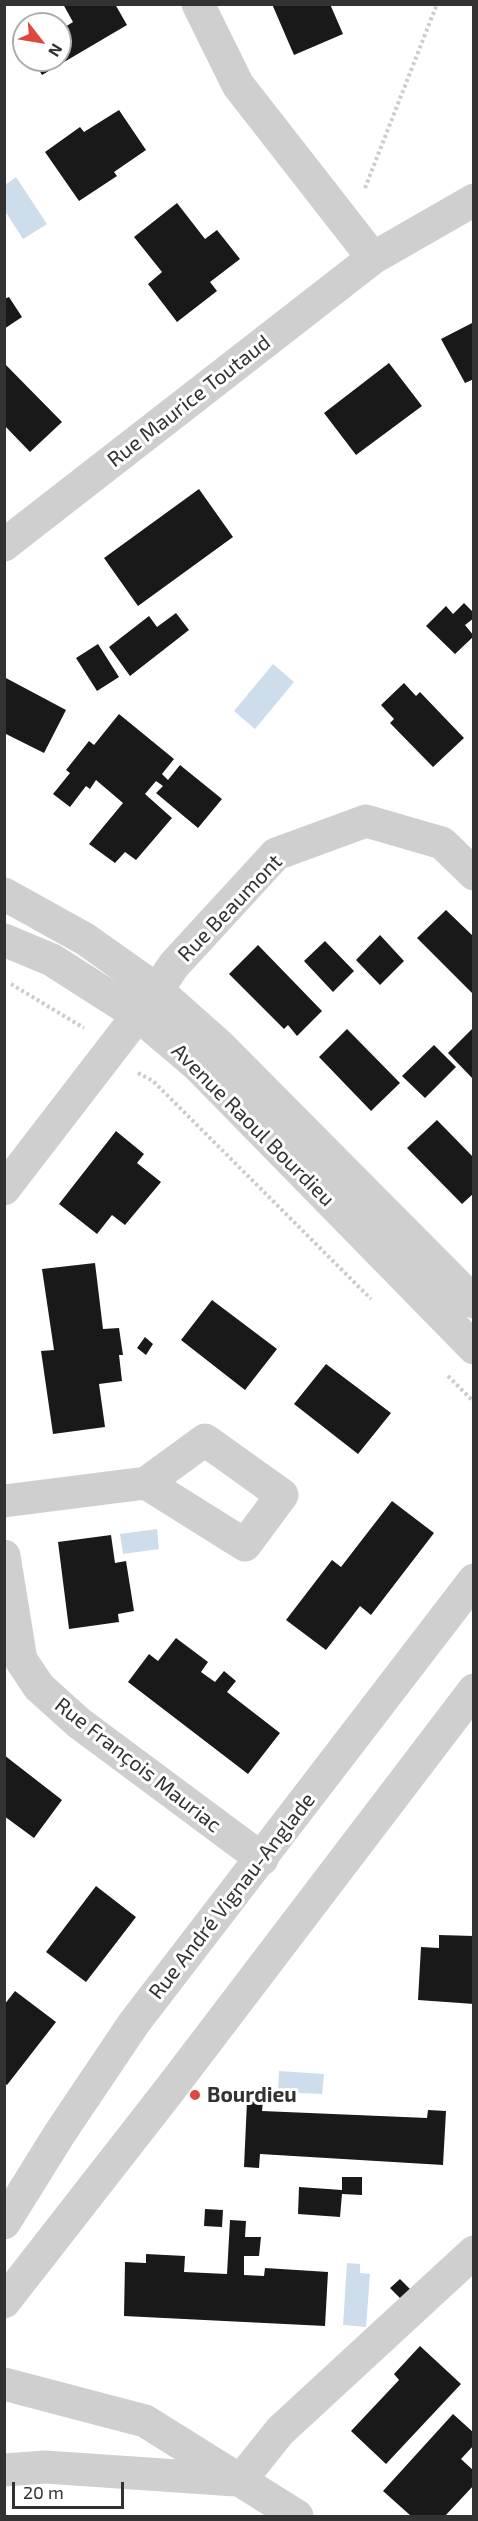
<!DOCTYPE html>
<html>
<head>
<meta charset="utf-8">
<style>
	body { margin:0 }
	#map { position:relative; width:478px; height:2521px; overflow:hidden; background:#fff; font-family:"Exo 2",sans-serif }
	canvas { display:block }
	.frame { position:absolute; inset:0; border:6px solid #323232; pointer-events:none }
	.north { position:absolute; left:12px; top:12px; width:60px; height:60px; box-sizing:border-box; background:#fff; border:2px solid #adadad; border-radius:50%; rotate:121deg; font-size:16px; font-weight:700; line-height:24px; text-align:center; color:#323232 }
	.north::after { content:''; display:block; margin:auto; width:21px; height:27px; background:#df483e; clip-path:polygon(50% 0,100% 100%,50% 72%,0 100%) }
	.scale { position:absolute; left:12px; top:2482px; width:112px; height:27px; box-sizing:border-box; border:3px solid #323232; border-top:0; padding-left:8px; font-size:18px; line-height:21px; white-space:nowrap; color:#323232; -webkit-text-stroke:4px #fff; paint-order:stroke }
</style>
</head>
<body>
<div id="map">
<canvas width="478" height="2521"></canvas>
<div class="frame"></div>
<div class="north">N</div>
<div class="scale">20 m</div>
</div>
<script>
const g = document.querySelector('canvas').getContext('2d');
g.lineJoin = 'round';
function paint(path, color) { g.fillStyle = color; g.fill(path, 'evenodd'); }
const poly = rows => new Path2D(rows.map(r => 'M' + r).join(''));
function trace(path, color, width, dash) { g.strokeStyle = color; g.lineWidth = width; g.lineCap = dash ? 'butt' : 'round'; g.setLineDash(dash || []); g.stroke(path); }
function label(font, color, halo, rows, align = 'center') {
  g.font = font + ' "Exo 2",sans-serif'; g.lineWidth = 6; g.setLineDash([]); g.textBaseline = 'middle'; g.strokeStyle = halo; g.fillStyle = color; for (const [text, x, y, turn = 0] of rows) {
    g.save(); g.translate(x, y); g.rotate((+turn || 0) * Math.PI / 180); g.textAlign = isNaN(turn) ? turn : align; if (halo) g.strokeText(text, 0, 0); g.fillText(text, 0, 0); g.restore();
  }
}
const water = poly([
	[16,177,47,224,23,239,5,211,5,185],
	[273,664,294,682,255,729,234,711],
	[157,1529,159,1549,123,1554,120,1534],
	[279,2071,324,2074,322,2094,278,2092],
	[347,2263,360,2264,360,2273,370,2274,366,2327,343,2325]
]);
const building = poly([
	[63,4,115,4,127,25,42,75,33,60,60,60,60,30,73,22],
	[272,4,330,4,343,34,294,55],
	[119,110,146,150,114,172,117,176,79,201,45,152,80,127,84,132],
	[177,203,205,239,217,230,240,259,210,282,217,291,177,322,148,284,162,272,134,237],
	[9,297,22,317,4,329,4,299],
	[474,322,474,379,465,383,441,339],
	[4,363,62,422,30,452,4,425],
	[389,363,422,406,356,455,324,413],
	[199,489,233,537,138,606,104,558],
	[464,603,474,613,474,618,465,625,474,636,455,654,426,626,446,606,453,614],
	[176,613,189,630,130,676,109,647,149,616,157,627],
	[98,644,119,677,97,691,76,658],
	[4,677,66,710,44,753,4,733],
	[404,683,416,696,420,692,464,738,433,767,390,723,394,719,381,705],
	[119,714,174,759,162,774,168,780,180,765,222,799,198,828,156,793,163,786,156,781,145,794,172,818,136,860,125,852,115,863,89,844,123,803,96,780,90,789,86,786,70,807,53,794,70,773,66,770,89,741,94,745],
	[446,910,474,937,474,995,417,938],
	[380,935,404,961,380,985,356,960],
	[325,941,354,971,333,992,304,961],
	[258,945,322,1011,297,1036,288,1025,284,1029,229,974],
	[474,1027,474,1080,448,1053],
	[347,1029,400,1083,371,1111,319,1057],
	[434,1045,456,1067,425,1098,402,1076],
	[437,1120,474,1158,474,1193,462,1204,407,1148],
	[116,1131,144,1154,137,1163,161,1182,125,1225,112,1215,97,1234,59,1204],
	[95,1263,103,1329,119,1328,123,1355,119,1355,122,1381,99,1384,105,1427,53,1434,41,1351,54,1350,42,1269],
	[212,1300,277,1349,245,1390,181,1340],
	[145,1337,153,1344,146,1355,137,1348],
	[326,1364,391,1413,358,1454,294,1404],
	[392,1501,434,1533,371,1615,360,1606,326,1650,286,1620,332,1560,341,1567],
	[111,1535,115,1563,126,1561,134,1611,118,1614,119,1622,69,1629,58,1542],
	[176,1638,208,1662,201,1672,215,1682,224,1671,236,1681,227,1692,280,1733,248,1774,128,1682,149,1654,158,1661],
	[4,1755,62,1800,34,1838,4,1816],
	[96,1886,136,1917,86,1982,46,1952],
	[439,1935,474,1936,474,2004,418,2000,421,1947,439,1948],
	[15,1991,56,2022,7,2085,4,2083,4,2005],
	[247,2101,263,2101,262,2111,427,2118,428,2110,446,2111,443,2165,260,2154,259,2168,244,2167],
	[342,2177,362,2177,362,2195,342,2194,340,2217,298,2214,299,2187,342,2190],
	[205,2209,223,2210,222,2227,204,2226],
	[230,2220,246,2221,245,2237,261,2237,259,2256,244,2256,244,2275,264,2276,265,2268,328,2272,325,2326,124,2316,125,2262,146,2263,146,2254,185,2256,184,2272,227,2274],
	[400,2279,412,2291,402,2300,390,2288],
	[420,2346,461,2384,386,2464,351,2431,399,2380,394,2374],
	[453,2414,474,2433,474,2445,461,2459,474,2471,474,2485,445,2516,411,2516,383,2491]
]);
const path = poly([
	[365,188,437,4],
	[11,984,84,1028],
	[138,1073,153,1081,371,1299],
	[448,1376,474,1402]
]);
const minor = poly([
	[198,4,238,85,373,258,474,200],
	[4,545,373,258],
	[4,894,85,939,157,990,219,1045,474,1302],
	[4,940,52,960,138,1015,198,1066,474,1348],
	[157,990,174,965,276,854,366,821,442,843,474,874],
	[4,1189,138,1015],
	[4,1501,146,1483,245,1545,282,1495,205,1440,146,1483],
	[4,1556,21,1660,39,1687,79,1723,262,1859],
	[4,2223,60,2133,134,2023,474,1580],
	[4,2302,171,2088,474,1690],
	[4,2384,145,2421,297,2516],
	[4,2470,45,2467,236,2480],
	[240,2481,280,2431,474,2252]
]);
const markers = [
	[195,2095,6,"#df483e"]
];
const streetNames = [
	["Rue Maurice Toutaud",189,401,-38],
	["Rue Beaumont",230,908,-46],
	["Avenue Raoul Bourdieu",253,1125,45],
	["Rue François Mauriac",138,1765,38],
	["Rue André Vignau-Anglade",232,1896,-52]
];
const poiNames = [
	["Bourdieu",207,2095]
];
paint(water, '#ceddec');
paint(building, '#191919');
trace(path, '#ccc', 4, [3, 3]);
trace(minor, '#cfcfcf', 33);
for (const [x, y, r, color] of markers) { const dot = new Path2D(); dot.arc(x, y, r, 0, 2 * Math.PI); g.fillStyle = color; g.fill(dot); trace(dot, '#fff', 2); }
label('21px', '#323232', '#fff', streetNames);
label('bold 21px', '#323232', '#fff', poiNames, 'left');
</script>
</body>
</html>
